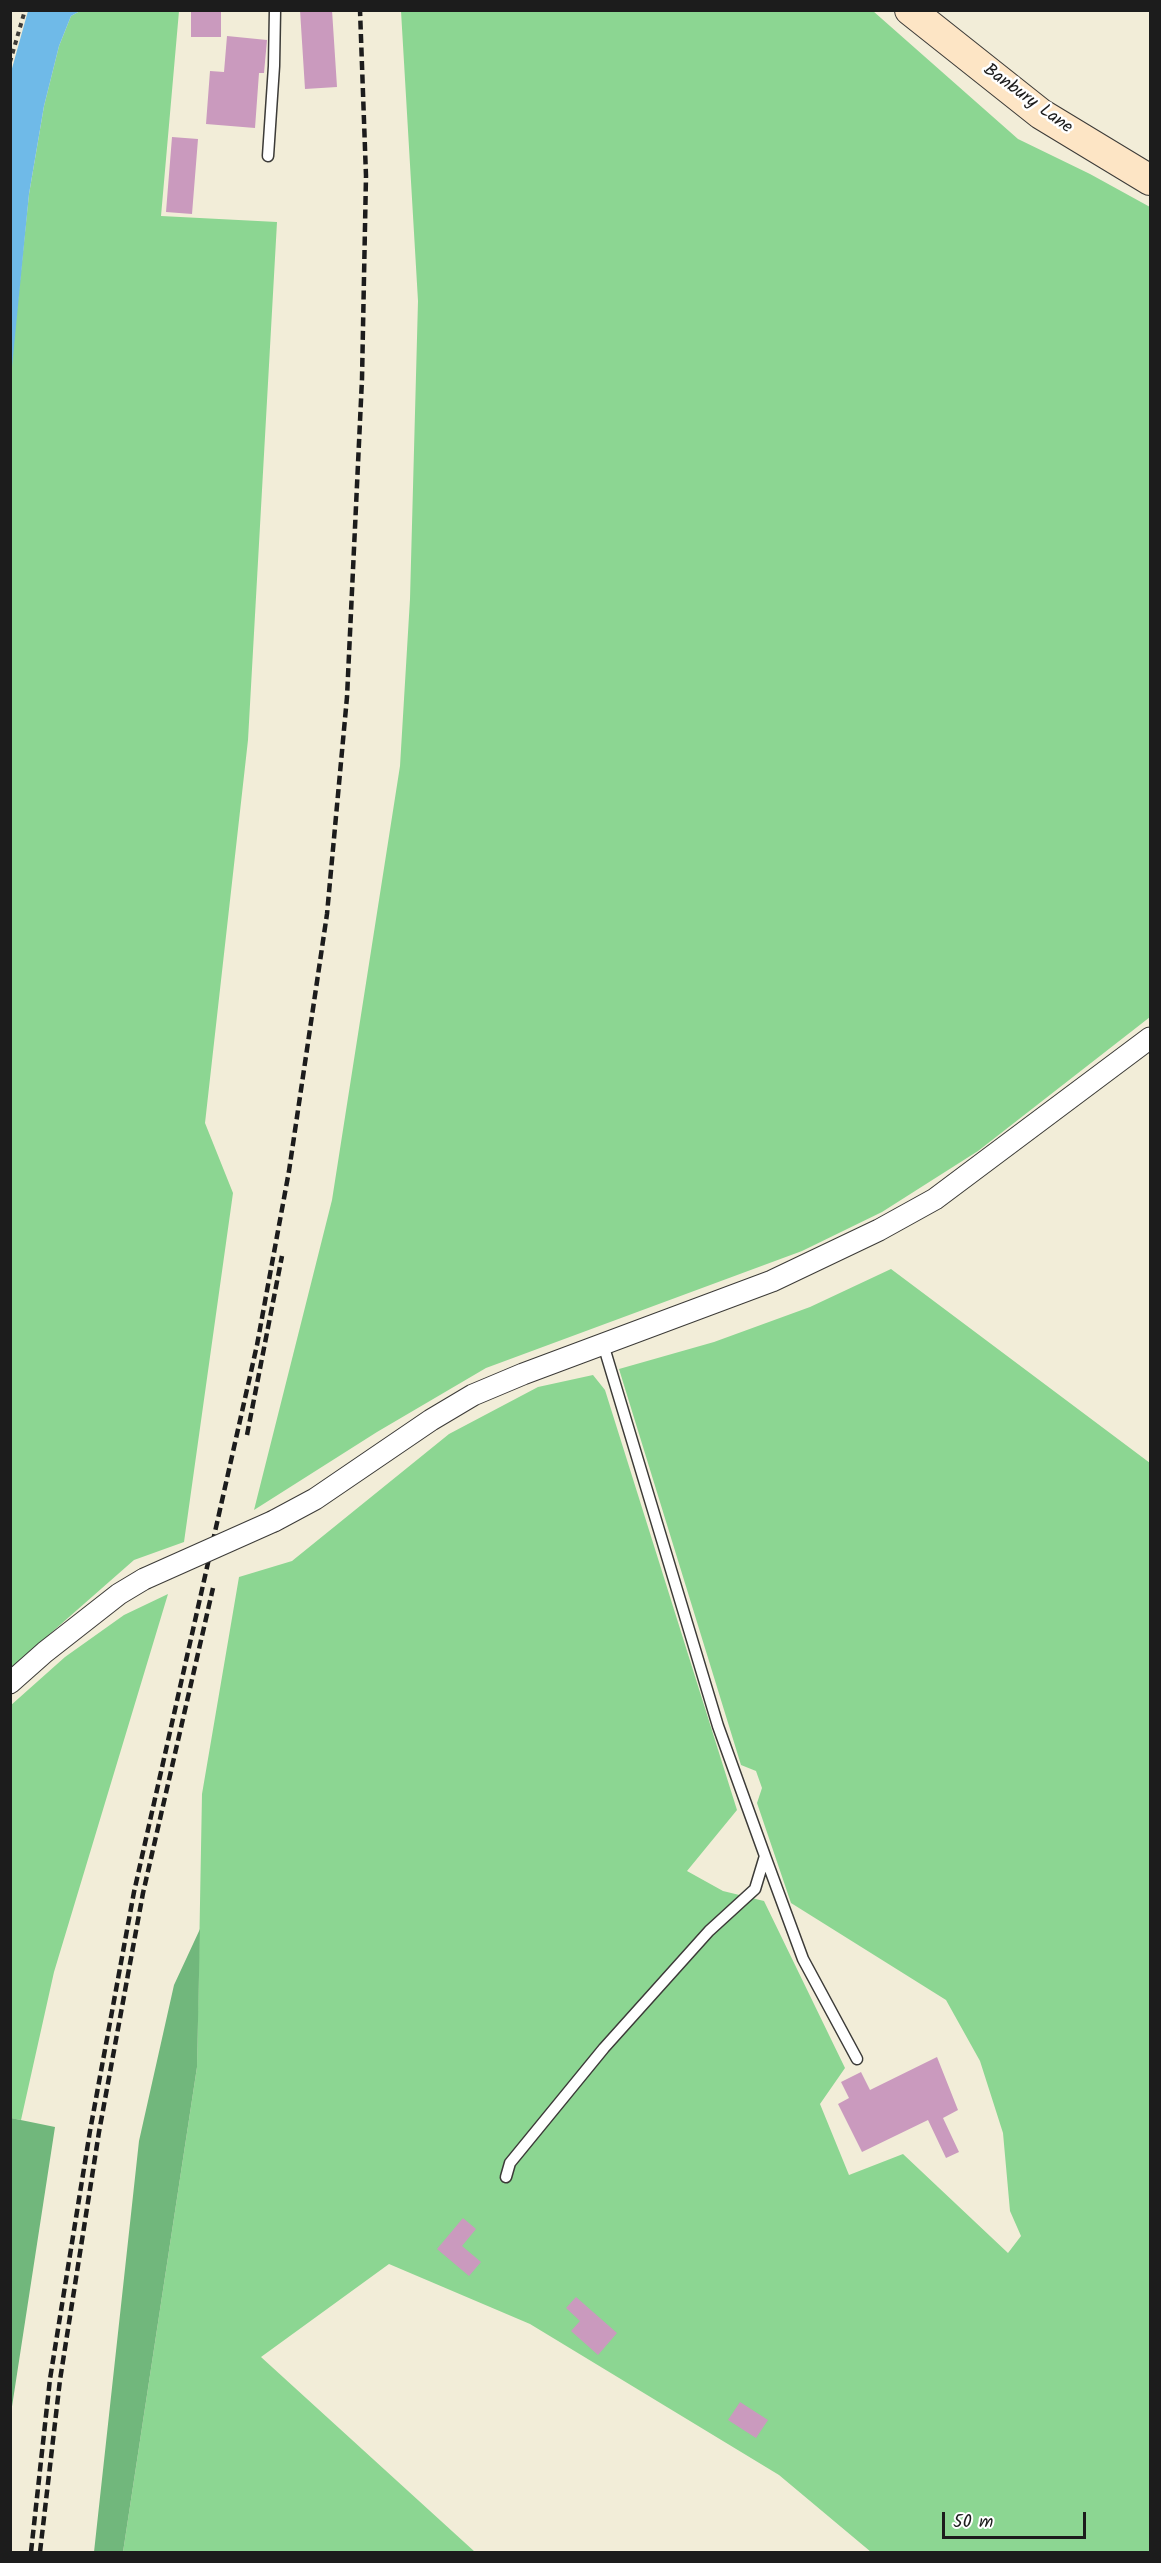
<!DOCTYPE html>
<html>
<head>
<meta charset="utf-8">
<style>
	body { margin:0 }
	#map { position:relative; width:1161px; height:2563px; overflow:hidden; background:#f2edd8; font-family:Kalam,sans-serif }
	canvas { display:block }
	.frame { position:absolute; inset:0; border:12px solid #1c1c1c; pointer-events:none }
	.scale { position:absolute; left:942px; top:2512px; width:144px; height:27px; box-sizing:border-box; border:3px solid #1c1c1c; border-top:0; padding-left:8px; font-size:18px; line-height:21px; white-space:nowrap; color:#1c1c1c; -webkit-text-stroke:4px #fff; paint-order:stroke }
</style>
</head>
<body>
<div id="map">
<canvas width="1161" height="2563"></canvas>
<div class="frame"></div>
<div class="scale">50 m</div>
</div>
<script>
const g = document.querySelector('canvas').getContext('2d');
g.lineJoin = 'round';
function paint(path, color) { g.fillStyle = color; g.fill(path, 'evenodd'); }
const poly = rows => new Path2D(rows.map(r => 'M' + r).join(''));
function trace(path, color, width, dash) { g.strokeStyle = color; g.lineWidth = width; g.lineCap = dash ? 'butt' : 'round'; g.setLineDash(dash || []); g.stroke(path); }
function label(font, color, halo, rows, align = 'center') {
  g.font = font + ' Kalam,sans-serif'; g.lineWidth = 5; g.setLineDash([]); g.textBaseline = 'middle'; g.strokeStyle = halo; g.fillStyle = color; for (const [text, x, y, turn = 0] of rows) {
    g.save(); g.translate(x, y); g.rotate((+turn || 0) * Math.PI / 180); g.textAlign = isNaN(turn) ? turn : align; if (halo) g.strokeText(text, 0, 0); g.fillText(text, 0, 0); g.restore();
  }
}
const green = poly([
	[80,11,179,11,161,216,277,222,248,740,205,1123,233,1193,184,1542,134,1560,11,1668,10,377,29,194,44,106,59,46,71,16],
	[401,11,873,11,1018,139,1090,174,1150,207,1150,1017,978,1151,882,1212,802,1251,486,1368,377,1432,254,1510,332,1200,400,766,410,599,418,301],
	[891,1269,1150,1463,1150,2552,871,2552,779,2475,530,2324,389,2264,261,2357,475,2552,123,2552,197,2067,202,1794,239,1577,292,1561,449,1434,538,1387,593,1375,605,1390,737,1810,687,1871,723,1891,764,1901,845,2068,820,2104,849,2175,903,2154,1008,2253,1021,2236,1010,2211,1003,2133,980,2061,946,2000,791,1903,757,1803,762,1788,756,1771,741,1765,619,1369,714,1342,810,1307],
	[168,1594,54,1972,21,2120,10,2118,10,1706,65,1657,124,1615]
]);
const forest = poly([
	[200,1929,197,2067,123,2552,94,2552,139,2141,174,1985],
	[11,2118,55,2127,11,2413,10,2118]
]);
const water = poly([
	[28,11,80,11,71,16,59,46,44,106,29,194,11,377,11,72]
]);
const building = poly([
	[191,10,221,10,221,37,191,37],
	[300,10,332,10,337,87,305,89],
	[227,36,267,40,264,73,259,73,255,128,206,124,210,71,224,72],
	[172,137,198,139,192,214,166,212],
	[937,2057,958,2110,943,2118,959,2152,946,2158,928,2120,862,2152,838,2104,849,2098,841,2082,861,2072,870,2090],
	[463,2218,476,2229,462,2246,481,2262,469,2276,437,2249],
	[576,2297,617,2333,598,2355,571,2331,580,2321,566,2308],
	[740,2402,768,2420,756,2438,728,2420]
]);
const path = poly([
	[10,62,25,10]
]);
const lane = poly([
	[268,156,274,66,275,10],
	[765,1856,803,1959,857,2059],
	[506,2177,510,2163,604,2048,709,1931,755,1889,765,1856,718,1726,603,1344]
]);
const street = poly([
	[274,1521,315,1499,431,1420,473,1395,523,1374,772,1281,879,1230,935,1199,1150,1038],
	[10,1683,45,1652,119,1594,144,1579]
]);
const secondary = poly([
	[910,10,1041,114,1150,180]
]);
const rail = poly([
	[247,1435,282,1256],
	[31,2552,50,2379,90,2131,134,1892,257,1345,289,1171,327,914,347,697,362,379,366,176,360,10],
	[40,2552,60,2380,99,2132,143,1893,213,1588]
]);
const streetBridge = poly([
	[144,1579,274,1521]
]);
const streetNames = [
	["Banbury Lane",1027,100,36]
];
paint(green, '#8cd692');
paint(forest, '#71b77c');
paint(water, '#6fbae8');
paint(building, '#ca9abe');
trace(lane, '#3c3b38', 13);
trace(street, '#3c3b38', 23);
trace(secondary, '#3c3b38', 32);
trace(path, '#3c3b38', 4, [4.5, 4.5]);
trace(lane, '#fff', 10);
trace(street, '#fff', 21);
trace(secondary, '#fde5c5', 30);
trace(rail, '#1c1c1c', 4.5, [9, 4.5]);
trace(streetBridge, '#3c3b38', 23, []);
trace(streetBridge, '#fff', 21);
label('18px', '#1c1c1c', '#fff', streetNames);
</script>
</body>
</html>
